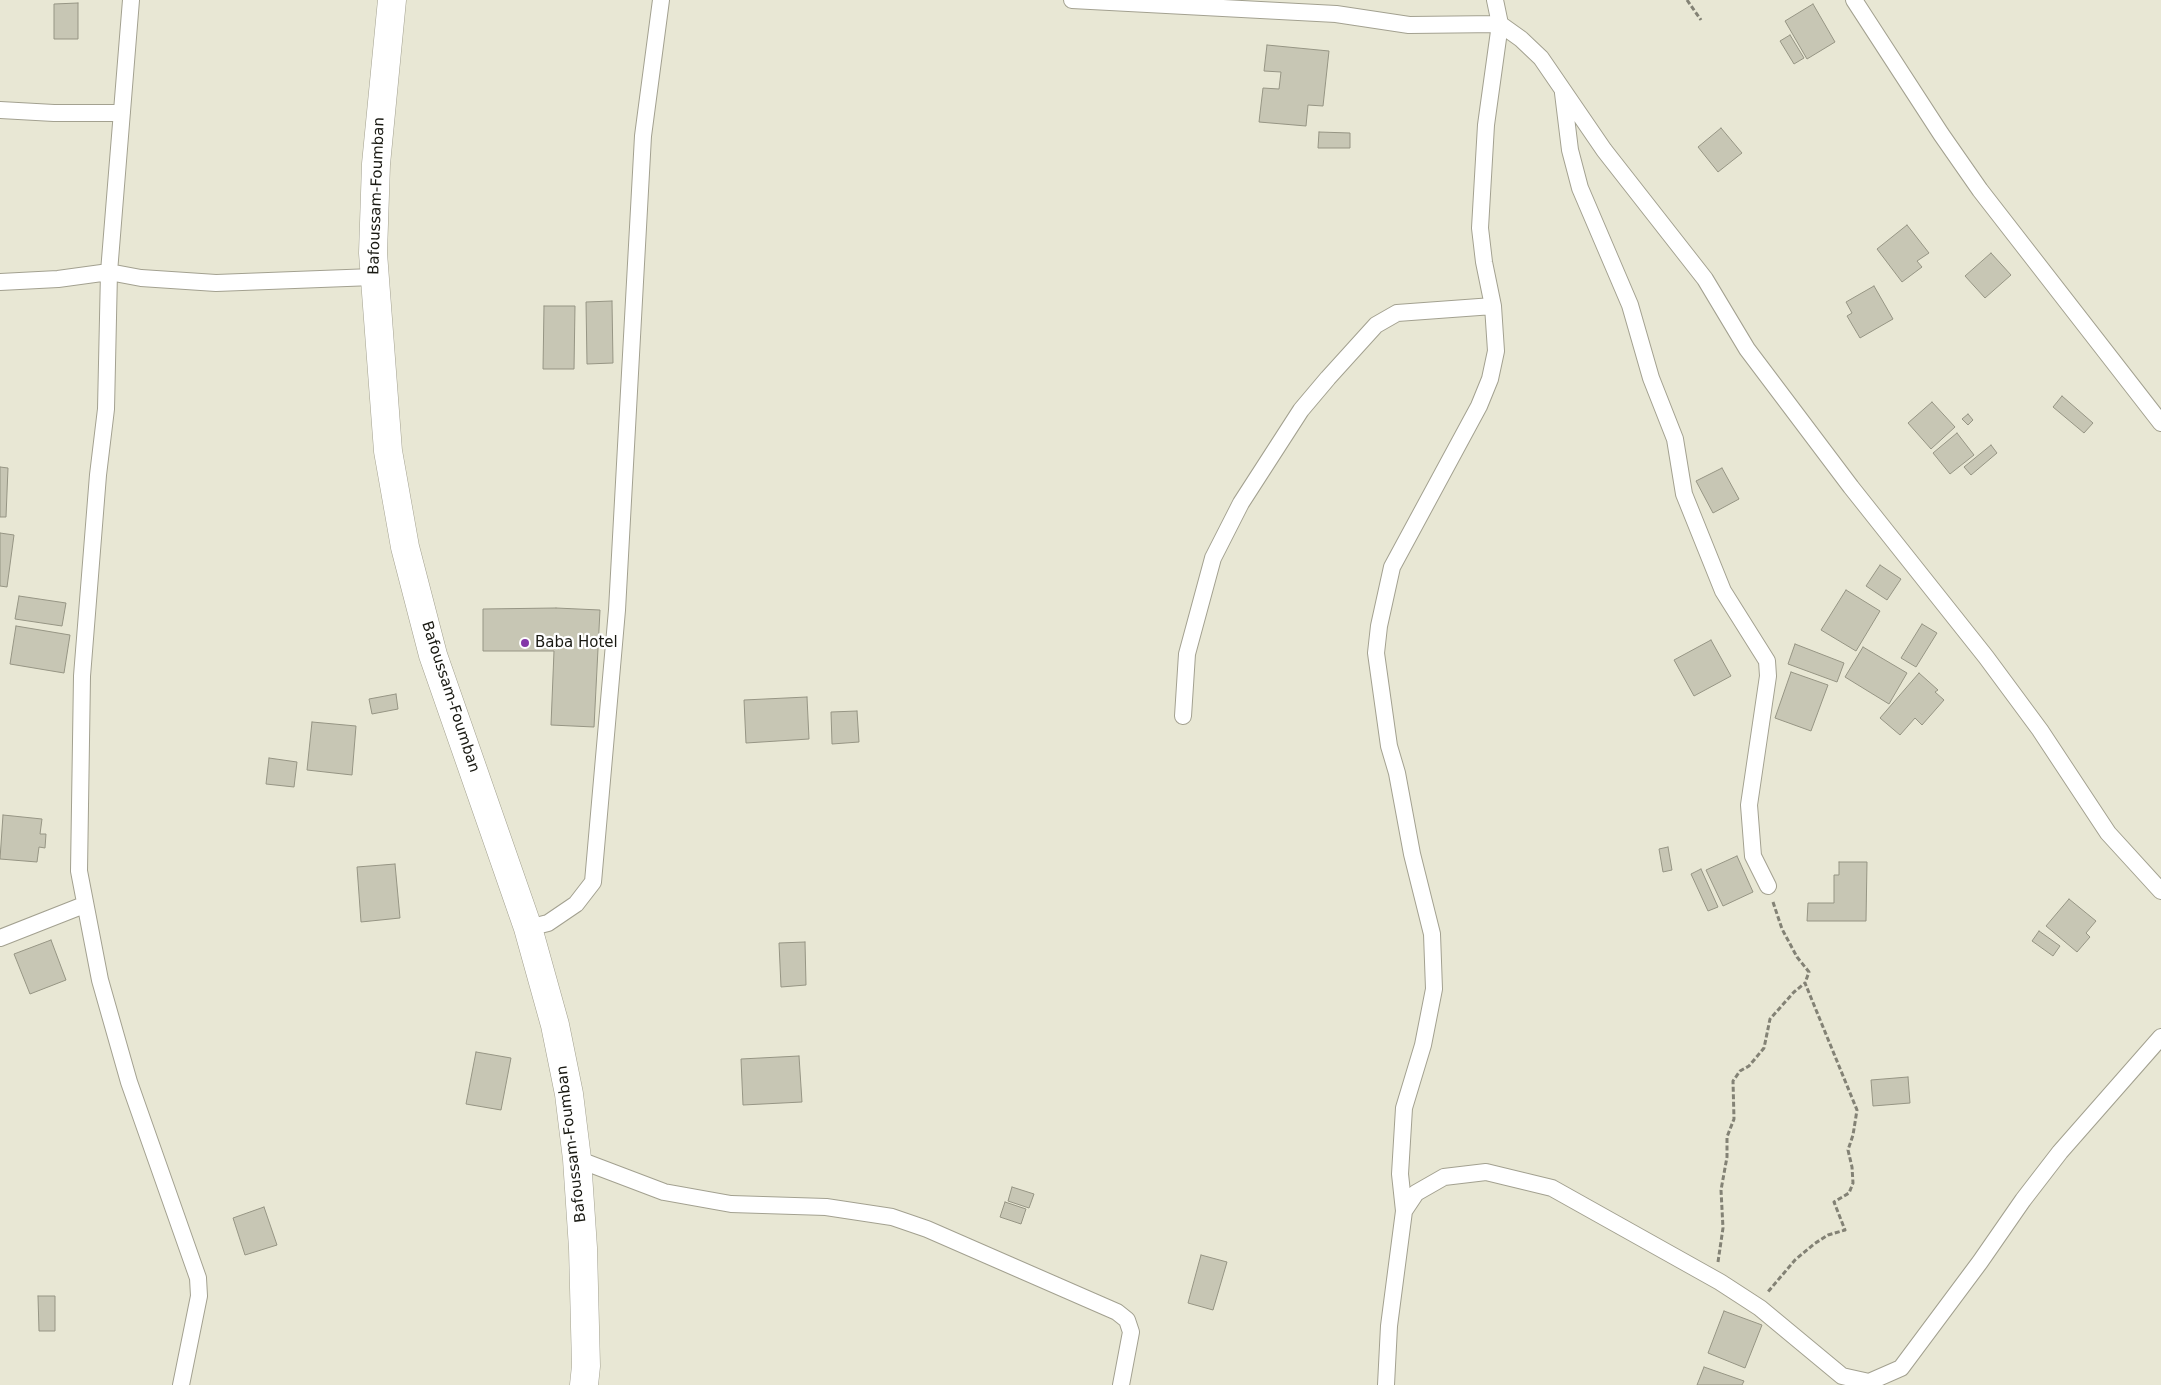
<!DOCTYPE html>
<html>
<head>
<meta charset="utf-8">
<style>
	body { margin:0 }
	canvas { display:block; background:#e8e7d4 }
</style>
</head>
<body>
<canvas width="2161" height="1385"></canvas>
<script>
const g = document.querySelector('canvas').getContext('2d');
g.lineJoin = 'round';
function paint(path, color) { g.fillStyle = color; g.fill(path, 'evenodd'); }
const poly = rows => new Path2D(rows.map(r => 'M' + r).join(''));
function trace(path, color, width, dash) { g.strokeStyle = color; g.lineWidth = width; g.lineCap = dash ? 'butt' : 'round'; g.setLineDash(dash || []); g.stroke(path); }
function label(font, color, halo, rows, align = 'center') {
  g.font = font + ' "DejaVu Sans",sans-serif'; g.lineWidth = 4.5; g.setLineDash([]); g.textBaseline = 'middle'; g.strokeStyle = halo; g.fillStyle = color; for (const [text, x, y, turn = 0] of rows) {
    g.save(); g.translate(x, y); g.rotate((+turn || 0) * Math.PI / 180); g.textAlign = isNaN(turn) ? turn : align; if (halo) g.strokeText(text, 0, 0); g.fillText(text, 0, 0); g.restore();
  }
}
const building = poly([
	[78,3,78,39,54,39,54,4,78,3],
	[1813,4,1835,42,1807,59,1785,21,1813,4],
	[1790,35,1804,58,1794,64,1780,41,1790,35],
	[1267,45,1329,51,1323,106,1308,105,1306,126,1259,122,1263,88,1279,89,1281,72,1264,71,1267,45],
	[1721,128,1742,153,1718,172,1698,147,1721,128],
	[1319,132,1350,133,1350,148,1318,148,1319,132],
	[1907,225,1929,253,1917,261,1922,267,1902,282,1877,249,1907,225],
	[1991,253,2011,275,1985,298,1965,276,1991,253],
	[1874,286,1893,319,1860,338,1847,316,1852,313,1846,302,1874,286],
	[612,301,613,363,587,364,586,302,612,301],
	[544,306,575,306,574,369,543,369,544,306],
	[2062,396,2093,423,2084,433,2053,407,2062,396],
	[1932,402,1955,427,1931,449,1908,423,1932,402],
	[1968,414,1973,420,1968,425,1962,419,1968,414],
	[1957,433,1974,455,1950,474,1933,453,1957,433],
	[1991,445,1997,453,1971,475,1964,467,1991,445],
	[0,467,8,468,6,517,0,517,0,467],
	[1722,468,1739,499,1713,513,1696,481,1722,468],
	[0,533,14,535,7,587,0,586,0,533],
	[1880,565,1901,579,1887,600,1866,586,1880,565],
	[1846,590,1880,611,1856,651,1821,630,1846,590],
	[19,596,66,603,62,626,15,619,19,596],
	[556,608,600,610,594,727,551,725,554,651,483,651,483,609,556,608],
	[1922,624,1937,633,1916,667,1901,658,1922,624],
	[16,626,70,635,64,673,10,664,16,626],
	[1711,640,1731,676,1694,696,1674,660,1711,640],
	[1795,644,1844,663,1837,682,1788,664,1795,644],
	[1863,647,1907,673,1889,704,1845,677,1863,647],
	[1791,672,1828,685,1811,731,1775,718,1791,672],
	[1919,673,1938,690,1935,692,1944,700,1922,725,1915,718,1900,735,1880,718,1919,673],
	[396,694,398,709,372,714,369,699,396,694],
	[807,697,809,739,746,743,744,700,807,697],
	[857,711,859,742,832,744,831,712,857,711],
	[312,722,356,726,352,775,307,770,312,722],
	[269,758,297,762,294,787,266,784,269,758],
	[3,815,42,819,40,834,46,834,45,848,39,847,37,862,0,859,3,815],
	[1668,847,1672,870,1663,872,1659,849,1668,847],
	[1737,856,1753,892,1723,906,1706,870,1737,856],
	[1839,862,1867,862,1866,921,1807,921,1808,903,1834,903,1834,875,1839,875,1839,862],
	[395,864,400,918,361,922,357,867,395,864],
	[1701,869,1718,907,1708,911,1691,874,1701,869],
	[2069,899,2096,921,2086,933,2090,937,2077,952,2046,926,2069,899],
	[2039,931,2060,946,2053,956,2032,941,2039,931],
	[51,940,66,980,30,994,14,954,51,940],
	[805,942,806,985,781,987,779,943,805,942],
	[476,1052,511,1058,501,1110,466,1104,476,1052],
	[799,1056,802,1102,743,1105,741,1059,799,1056],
	[1908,1077,1910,1103,1873,1106,1871,1080,1908,1077],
	[1012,1187,1034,1194,1029,1208,1008,1201,1012,1187],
	[1005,1202,1026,1209,1021,1224,1000,1217,1005,1202],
	[264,1207,277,1245,245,1255,233,1218,264,1207],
	[1201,1255,1227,1262,1213,1310,1188,1303,1201,1255],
	[38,1296,55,1296,55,1331,39,1331,38,1296],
	[1724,1311,1762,1325,1745,1368,1708,1353,1724,1311],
	[1704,1367,1744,1381,1742,1385,1697,1385,1704,1367]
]);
const path = poly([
	[1687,0,1701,20],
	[1773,902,1782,929,1797,957,1809,972,1805,983],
	[1718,1262,1723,1228,1721,1190,1727,1157,1727,1137,1734,1119,1733,1081,1740,1071,1749,1066,1764,1048,1770,1019,1794,992,1805,983,1857,1110,1853,1135,1848,1150,1852,1167,1853,1183,1849,1193,1834,1202,1845,1230,1828,1235,1814,1244,1795,1260,1767,1293]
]);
const street = poly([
	[131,0,109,272,106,409,98,475,82,676,79,871,100,980,129,1082,198,1278,199,1296,181,1385],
	[1072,0,1336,14,1409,25,1500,24,1521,39,1541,58,1604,150,1705,279,1747,349,1851,487,1986,657,2040,730,2108,833,2161,891],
	[1854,0,1941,134,1980,190,2161,423],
	[1563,93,1570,150,1580,188,1630,305,1651,378,1675,439,1684,494,1723,591,1767,661,1768,676,1749,805,1753,856,1768,886],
	[0,110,54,113,122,113],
	[0,282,58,279,109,272,141,278,216,283,373,277],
	[1183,716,1187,654,1213,558,1241,503,1301,410,1328,378,1376,325,1397,313,1493,306],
	[528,928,548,923,576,904,593,882,617,610,643,136,661,0],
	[0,938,84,905],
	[577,1159,664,1192,731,1204,826,1207,892,1217,927,1229,1117,1312,1127,1320,1131,1332,1121,1385],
	[1404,1211,1400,1174,1404,1108,1423,1045,1434,989,1432,934,1412,854,1397,773,1389,746,1376,653,1379,626,1392,567,1479,406,1490,379,1496,351,1493,306,1484,262,1480,228,1486,125,1500,24,1495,0],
	[1386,1385,1389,1326,1404,1211,1416,1193,1444,1177,1486,1172,1552,1188,1720,1282,1760,1308,1842,1376,1869,1382,1901,1368,1980,1262,2023,1200,2060,1152,2161,1037]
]);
const highway = poly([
	[392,0,376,164,373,253,388,451,405,547,433,655,528,928,555,1025,569,1094,577,1159,583,1248,586,1366,584,1385]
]);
const markers = [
	[525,643,5,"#8437a8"]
];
const streetNames = [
	["Bafoussam-Foumban",377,196,-88],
	["Bafoussam-Foumban",450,697,72],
	["Bafoussam-Foumban",572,1144,-97]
];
const poiNames = [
	["Baba Hotel",535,643]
];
paint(building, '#c7c6b4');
trace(building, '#969584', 1);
trace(street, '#a3a190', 18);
trace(highway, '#a3a190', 29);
trace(path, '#838275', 3, [5, 2.5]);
trace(street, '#fff', 16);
trace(highway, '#fff', 28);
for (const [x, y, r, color] of markers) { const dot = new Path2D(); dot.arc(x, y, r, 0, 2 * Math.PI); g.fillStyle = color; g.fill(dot); trace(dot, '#fff', 2); }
label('15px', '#191912', '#fff', streetNames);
label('15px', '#191912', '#fff', poiNames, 'left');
</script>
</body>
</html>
